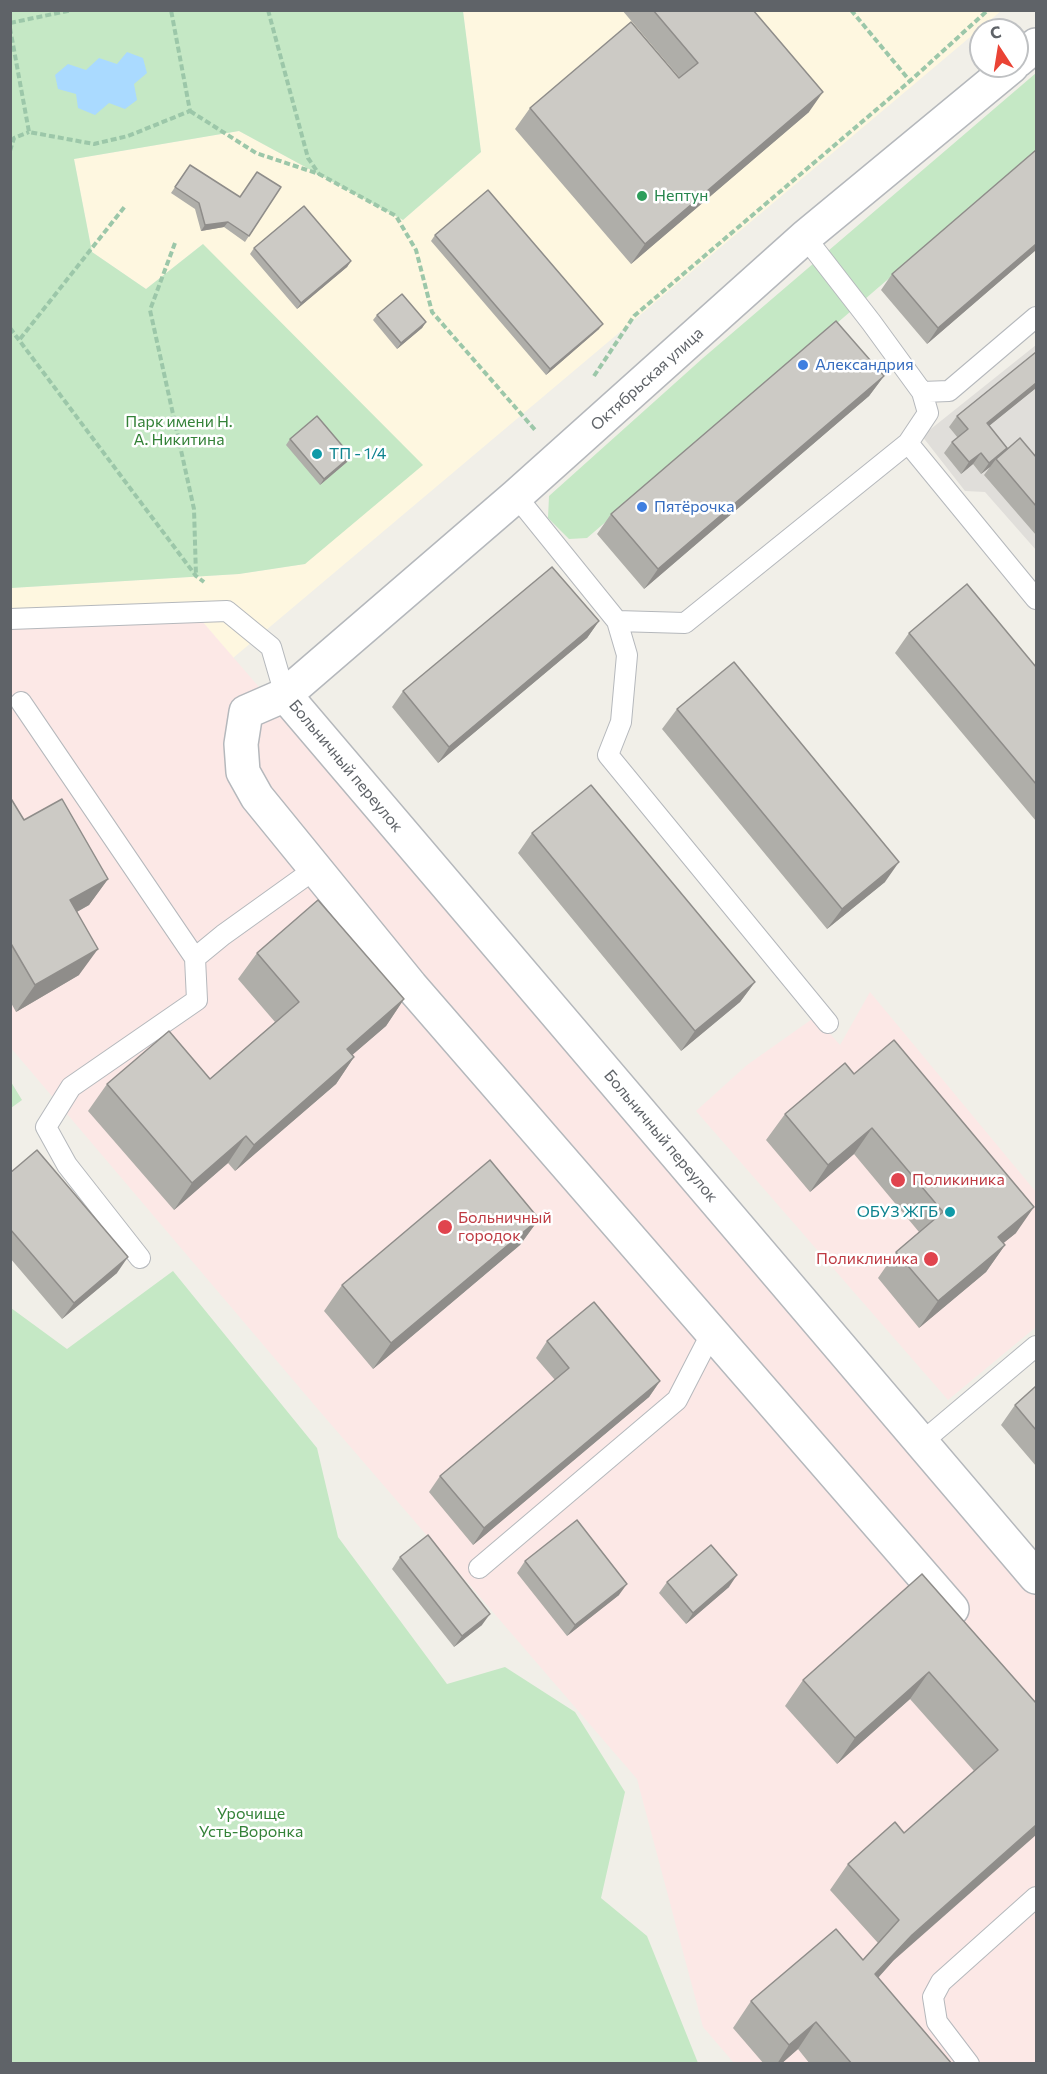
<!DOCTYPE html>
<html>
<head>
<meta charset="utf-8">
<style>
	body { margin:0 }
	#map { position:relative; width:1047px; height:2074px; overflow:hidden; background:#f1efe8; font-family:Commissioner,sans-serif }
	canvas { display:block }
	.frame { position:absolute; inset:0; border:12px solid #5f6368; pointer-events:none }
	.north { position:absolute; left:969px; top:18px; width:60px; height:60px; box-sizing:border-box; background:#fff; border:2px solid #bfc1c3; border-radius:50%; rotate:348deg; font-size:16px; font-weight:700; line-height:24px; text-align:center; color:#5f6368 }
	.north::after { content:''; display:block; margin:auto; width:21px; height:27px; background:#ea4335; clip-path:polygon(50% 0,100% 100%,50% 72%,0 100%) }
</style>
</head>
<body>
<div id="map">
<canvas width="1047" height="2074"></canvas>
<div class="frame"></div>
<div class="north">С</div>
</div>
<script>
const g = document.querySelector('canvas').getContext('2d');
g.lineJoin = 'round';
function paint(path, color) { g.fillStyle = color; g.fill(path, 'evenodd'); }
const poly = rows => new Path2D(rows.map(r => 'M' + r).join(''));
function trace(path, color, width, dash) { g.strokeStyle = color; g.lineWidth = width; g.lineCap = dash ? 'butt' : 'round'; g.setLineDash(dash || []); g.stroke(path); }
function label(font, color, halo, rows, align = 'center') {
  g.font = font + ' Commissioner,sans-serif'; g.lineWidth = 5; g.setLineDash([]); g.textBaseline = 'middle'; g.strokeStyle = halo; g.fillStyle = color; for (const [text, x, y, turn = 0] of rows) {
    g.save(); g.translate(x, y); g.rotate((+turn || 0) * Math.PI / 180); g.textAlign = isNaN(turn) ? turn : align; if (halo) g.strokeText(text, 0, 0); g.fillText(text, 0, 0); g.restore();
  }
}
const commercial = poly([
	[463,11,1001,11,233,658,201,620,11,625,11,588,239,574,305,564,203,244,146,289,92,252,74,159,239,131,403,220,481,152]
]);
const industrial = poly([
	[1036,345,1036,550,985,492,965,491,922,436]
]);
const medical = poly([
	[201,620,1036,1585,1036,2063,734,2063,703,2027,637,1779,316,1407,11,1048,10,625],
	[870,992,1036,1192,1036,1327,948,1400,696,1111,747,1065,815,1017,840,1045]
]);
const green = poly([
	[11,11,463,11,481,152,403,220,239,131,74,159,92,252,146,289,203,244,423,465,305,564,239,574,11,588],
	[1036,73,1036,152,587,538,569,539,548,518,549,496,703,358],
	[11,1082,22,1100,11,1108,10,1108],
	[173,1271,317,1448,338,1537,447,1684,505,1667,575,1712,625,1792,601,1898,647,1936,698,2063,11,2063,11,1308,67,1349]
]);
const water = poly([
	[127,52,143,58,147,73,134,84,137,100,125,109,109,103,95,115,78,108,76,94,58,89,55,75,68,64,86,70,99,58,117,64]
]);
const path = poly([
	[268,10,308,158,319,174],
	[851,10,910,81,988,10],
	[10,23,72,10],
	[10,28,29,132,94,144,128,136,190,111,171,10],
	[190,111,256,153,319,174,396,216,416,250,432,312,536,431],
	[10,151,14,138,29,132],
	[175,243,150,310,194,509,196,576],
	[10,328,196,576,204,582],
	[20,339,126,205],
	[594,376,634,316,910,81]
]);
const lane = poly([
	[922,392,949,391,1036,317],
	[908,443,1036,599],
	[516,496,617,621,627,655,621,722,608,755,828,1023],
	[10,619,227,611,271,647,285,695],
	[617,621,685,623,908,443,928,413,922,392,871,322,805,237],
	[21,702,195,958,223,935,315,869],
	[140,1258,67,1165,46,1127,71,1087,197,1000,195,958],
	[922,1442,1036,1346],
	[479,1568,677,1400,712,1332],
	[969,2064,937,2022,933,1997,941,1982,1036,1897]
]);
const street = poly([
	[1017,61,1036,45],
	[285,695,1036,1577],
	[952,1609,411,986,257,797,243,772,241,744,246,712,285,695,516,496,805,237,1012,66]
]);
const wall = poly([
	[622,10,753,10,809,112,631,264,515,129,530,108,680,78],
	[190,165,240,197,281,187,245,242,224,227,201,231,195,209,171,193],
	[435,235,599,329,546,375,431,241],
	[254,248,351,261,347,267,297,309,250,254],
	[1036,250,927,344,881,290,892,274],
	[377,315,426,322,422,328,397,349,373,320],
	[1036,352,1036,388,989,426,1007,448,1036,457,1036,535,984,475,990,467,981,474,973,464,961,474,944,453,952,442,958,438,949,427,957,416],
	[884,376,869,396,644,589,597,534,611,514],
	[290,439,347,462,320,485,286,445],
	[599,621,587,638,438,763,392,707,403,691],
	[909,633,1036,667,1036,821,895,653],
	[677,709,885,882,827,929,662,729],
	[10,797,24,820,108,879,89,905,77,912,79,975,16,1012,10,1001],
	[532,833,755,982,740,1002,681,1051,518,853],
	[257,953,404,999,386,1026,352,1055,354,1057,336,1084,235,1171,228,1163,174,1210,88,1111,107,1084,210,1079,275,1022,238,979],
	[854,1074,1016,1233,1003,1243,1005,1245,986,1272,919,1328,878,1278,896,1252,919,1232,854,1154,810,1192,766,1140,785,1114],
	[10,1173,117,1273,62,1319,10,1258],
	[539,1219,520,1245,373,1369,324,1311,342,1285],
	[547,1341,660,1381,649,1397,473,1545,429,1492,440,1476,555,1380,536,1358],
	[1036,1386,1036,1466,1001,1425,1015,1405],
	[400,1557,482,1625,454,1647,392,1569],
	[525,1561,619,1595,567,1636,517,1573],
	[922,1574,1036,1703,893,1961,878,1978,952,2064,810,2064,798,2049,781,2064,764,2064,733,2028,751,2001,863,1960,878,1943,830,1890,848,1864,904,1833,974,1771,910,1699,837,1764,785,1706,803,1680],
	[667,1582,729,1587,686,1624,659,1593]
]);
const shadedWall = poly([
	[823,92,809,112,631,264,645,244],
	[228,222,224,227,201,231,205,225],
	[1036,244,1036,250,927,344,938,328],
	[351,261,347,267,297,309,301,303],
	[426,322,422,328,397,349,401,343],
	[603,324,599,329,546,375,550,369],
	[884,376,869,396,644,589,658,569],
	[1036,383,1036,388,979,434,987,423],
	[1007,448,996,459,990,467,981,474,989,463],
	[981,453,973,464,961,474,969,462],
	[351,456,347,462,320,485,324,479],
	[599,621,587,638,438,763,449,747],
	[899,862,885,882,827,929,842,909],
	[108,879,89,905,51,926,70,900],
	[98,949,79,975,16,1012,35,985],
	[755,982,740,1002,681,1051,695,1031],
	[404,999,386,1026,329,1075,347,1049],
	[354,1057,336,1084,235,1171,254,1145],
	[872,1128,854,1154,810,1192,828,1165],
	[246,1136,228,1163,174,1210,192,1183],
	[1034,1207,1016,1233,979,1263,998,1237],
	[539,1219,520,1245,373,1369,391,1343],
	[1005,1245,986,1272,919,1328,938,1301],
	[128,1257,117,1273,62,1319,74,1303],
	[660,1381,649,1397,473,1545,484,1528],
	[737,1575,729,1587,686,1624,693,1613],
	[627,1584,619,1595,567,1636,575,1625],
	[490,1614,482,1625,454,1647,462,1636],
	[929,1672,910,1699,837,1764,855,1738],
	[1036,1825,1036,1835,893,1961,857,2001,875,1974,912,1935],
	[816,2022,798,2049,781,2064,777,2064,789,2045]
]);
const building = poly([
	[653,10,753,10,823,92,645,244,530,108,631,22,679,78,698,63,653,10],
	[1036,150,1036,244,938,328,892,274,1036,150],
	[190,165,240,197,257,172,281,187,249,236,228,222,205,225,199,203,175,187,190,165],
	[488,190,603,324,550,369,435,235,488,190],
	[304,206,351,261,301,303,254,248,304,206],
	[402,294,426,322,401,343,377,315,402,294],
	[836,321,884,376,658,569,611,514,836,321],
	[1036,352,1036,383,987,423,1007,448,989,463,981,453,969,462,952,442,968,429,957,416,1036,352],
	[317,416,351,456,324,479,290,439,317,416],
	[1020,438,1036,457,1036,506,996,459,1020,438],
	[552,567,599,621,449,747,403,691,552,567],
	[967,584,1036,667,1036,784,909,633,967,584],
	[734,662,899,862,842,909,677,709,734,662],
	[591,785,755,982,695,1031,532,833,591,785],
	[10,797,24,820,62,799,108,879,70,900,98,949,35,985,10,942,10,797],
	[318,900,404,999,347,1049,354,1057,254,1145,246,1136,192,1183,107,1084,169,1031,210,1079,299,1002,257,953,318,900],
	[894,1040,1034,1207,998,1237,1005,1245,938,1301,896,1252,943,1212,872,1128,828,1165,785,1114,845,1063,854,1074,894,1040],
	[37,1150,128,1257,74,1303,10,1229,10,1173,37,1150],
	[490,1160,539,1219,391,1343,342,1285,490,1160],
	[594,1302,660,1381,484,1528,440,1476,569,1368,547,1341,594,1302],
	[1036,1386,1036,1430,1015,1405,1036,1386],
	[577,1520,627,1584,575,1625,525,1561,577,1520],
	[428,1535,490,1614,462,1636,400,1557,428,1535],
	[711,1545,737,1575,693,1613,667,1582,711,1545],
	[922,1574,1036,1703,1036,1825,912,1935,875,1974,952,2064,852,2064,816,2022,789,2045,751,2001,836,1929,863,1960,899,1920,848,1864,895,1822,904,1833,998,1750,929,1672,855,1738,803,1680,922,1574]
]);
const markers = [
	[642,196,6,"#2e9e5b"],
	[803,365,6,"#3f7fe0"],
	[317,454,6,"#0f9aa8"],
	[642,507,6,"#3f7fe0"],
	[898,1180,8,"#e0444e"],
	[950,1212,6,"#0f9aa8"],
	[445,1227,8,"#e0444e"],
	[931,1259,8,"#e0444e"]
];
const leisureNames = [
	["Нептун",654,196]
];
const shopNames = [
	["Александрия",815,365],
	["Пятёрочка",654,507]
];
const streetNames = [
	["Октябрьская улица",647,379,-42],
	["Больничный переулок",346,766,50],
	["Больничный переулок",661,1136,50]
];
const parkNames = [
	["Парк имени Н.",179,422],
	["А. Никитина",179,440],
	["Урочище",251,1814],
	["Усть-Воронка",251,1832]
];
const cultureNames = [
	["ТП - 1/4",329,454],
	["ОБУЗ ЖГБ",938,1212,"right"]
];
const healthNames = [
	["Поликиника",912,1180],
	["Больничный",458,1218],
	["городок",458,1236],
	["Поликлиника",918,1259,"right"]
];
paint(commercial, '#fef7e0');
paint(industrial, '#e0deda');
paint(medical, '#fce8e6');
paint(green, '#c5e8c5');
paint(water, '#aadaff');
trace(lane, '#b5b8bc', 22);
trace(street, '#b5b8bc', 36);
trace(path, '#9cc7a9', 4, [6, 3]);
trace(lane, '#fff', 20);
trace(street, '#fff', 33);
paint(wall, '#afaea9');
paint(shadedWall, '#8f8d8a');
paint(building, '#cccac5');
trace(building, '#8f8d8a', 1.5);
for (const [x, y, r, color] of markers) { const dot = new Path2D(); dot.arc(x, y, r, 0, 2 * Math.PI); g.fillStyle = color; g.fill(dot); trace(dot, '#fff', 2); }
label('16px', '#27864d', '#fff', leisureNames, 'left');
label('16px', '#366cbe', '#fff', shopNames, 'left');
label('16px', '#5f6368', '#fff', streetNames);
label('16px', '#348238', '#fff', parkNames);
label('16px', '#0d838f', '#fff', cultureNames, 'left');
label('16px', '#be3a42', '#fff', healthNames, 'left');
</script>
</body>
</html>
